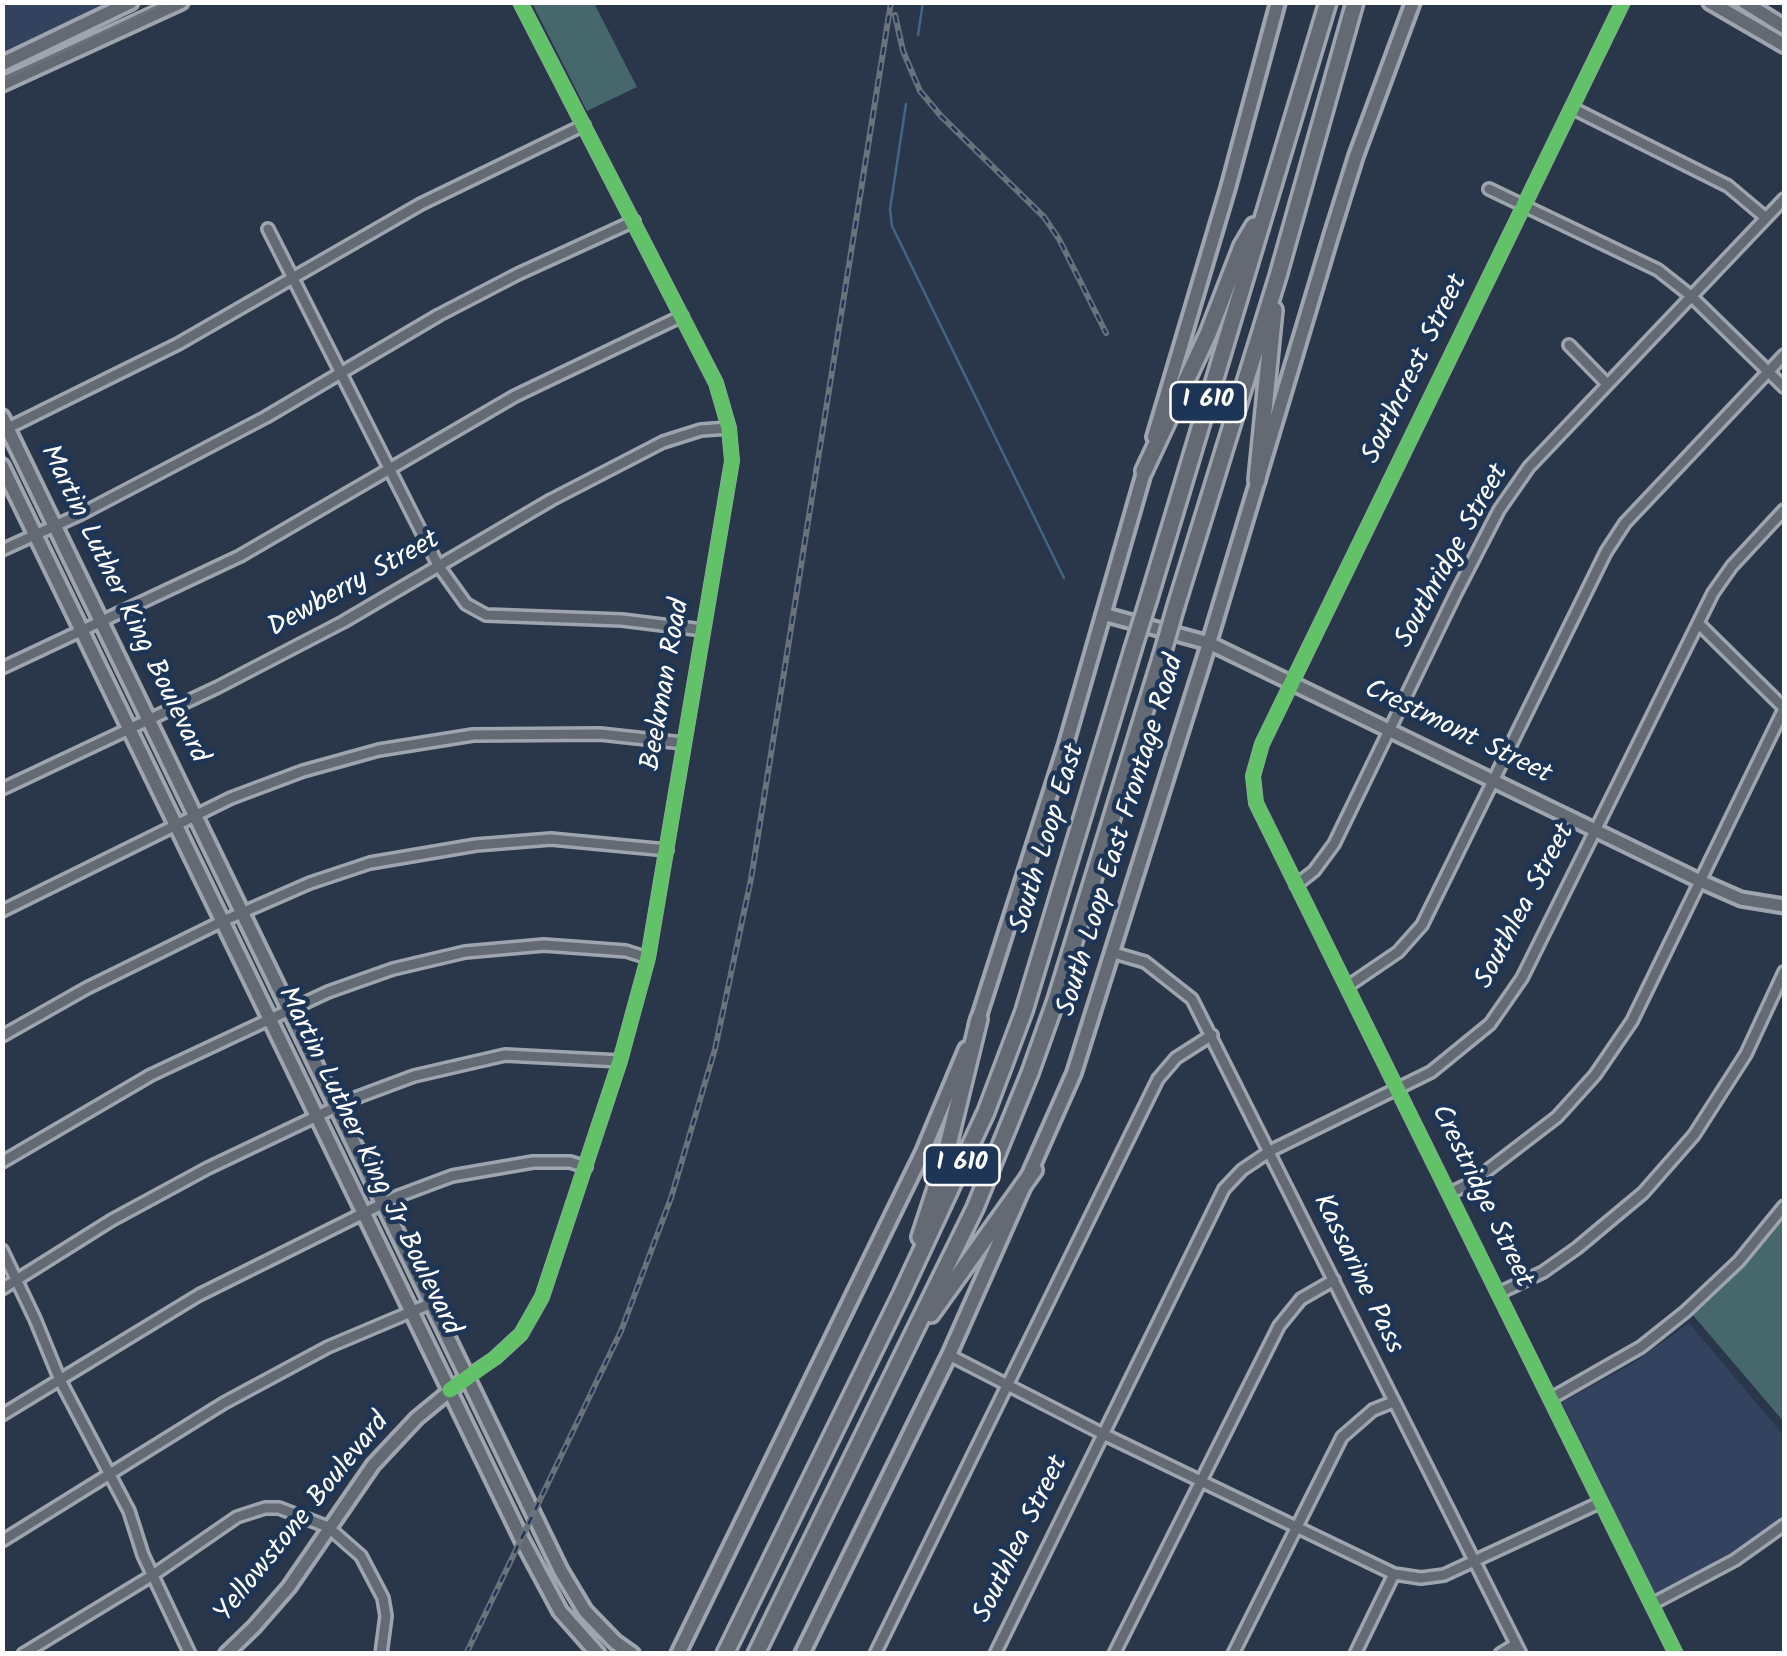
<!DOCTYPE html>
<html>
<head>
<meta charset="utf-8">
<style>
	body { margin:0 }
	#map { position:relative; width:1787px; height:1656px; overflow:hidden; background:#2a374a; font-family:Kalam,sans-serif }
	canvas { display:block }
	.frame { position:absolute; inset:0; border:5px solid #fff; pointer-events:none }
</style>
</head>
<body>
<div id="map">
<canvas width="1787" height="1656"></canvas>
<div class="frame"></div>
</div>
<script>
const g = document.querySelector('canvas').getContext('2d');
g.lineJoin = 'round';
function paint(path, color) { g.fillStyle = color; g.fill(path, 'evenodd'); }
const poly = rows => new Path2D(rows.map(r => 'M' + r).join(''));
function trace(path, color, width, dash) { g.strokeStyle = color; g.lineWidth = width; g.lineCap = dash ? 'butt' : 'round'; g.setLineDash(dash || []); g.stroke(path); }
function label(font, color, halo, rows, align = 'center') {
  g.font = font + ' Kalam,sans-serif'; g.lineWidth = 9; g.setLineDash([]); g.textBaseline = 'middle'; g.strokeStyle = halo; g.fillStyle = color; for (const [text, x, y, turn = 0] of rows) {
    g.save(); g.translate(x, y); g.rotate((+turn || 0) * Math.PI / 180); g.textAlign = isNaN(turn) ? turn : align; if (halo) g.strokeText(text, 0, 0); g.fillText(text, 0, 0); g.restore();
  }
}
const built = poly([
	[2,3,121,3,3,57],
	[1689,1323,1784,1436,1784,1517,1742,1548,1656,1597,1562,1402,1631,1365]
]);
const green = poly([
	[532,3,594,3,637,87,587,111],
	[1784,1214,1784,1422,1692,1314,1740,1266]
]);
const stream = poly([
	[918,35,923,2],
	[906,104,890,209,892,226,1064,578]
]);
const minor = poly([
	[1623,2,1262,744,1253,776,1256,803,1676,1654],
	[1572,108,1728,186,1766,218],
	[1489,189,1658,270,1691,296,1784,387],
	[268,229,438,565,466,604,486,615,622,620,703,630],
	[1569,345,1607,384],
	[2,431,178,344,421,204,584,125],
	[2,550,81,514,266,417,439,315,518,274,634,221],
	[1698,623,1784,708],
	[2,668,240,556,515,396,682,316],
	[2,789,218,687,343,622,551,500,663,442,701,430,729,428],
	[1296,885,1314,871,1334,844,1455,595,1499,510,1529,467,1784,199],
	[2,911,231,798,303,771,379,750,473,735,600,734,683,743],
	[1114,953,1145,962,1192,999,1521,1654],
	[1348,986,1398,952,1422,925,1606,552,1625,523,1784,355],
	[2,1036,87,988,223,921,310,883,370,863,476,845,551,839,667,850],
	[2,1162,151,1075,328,992,393,969,465,952,544,945,626,951,648,958],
	[1450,1193,1471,1183,1557,1117,1595,1075,1632,1021,1784,709],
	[2,1250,35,1319,60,1380,129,1511,143,1555,190,1654],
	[2,1289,112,1220,208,1168,355,1098,414,1076,505,1055,620,1061],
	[1499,1293,1543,1272,1577,1248,1643,1193,1694,1135,1746,1054,1784,972],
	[949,1355,1103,1434,1394,1574,1421,1578,1444,1575,1599,1503],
	[467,1377,495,1358,521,1334,542,1297,620,1061,648,958,732,461,729,428,716,383,520,2],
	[1550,1399,1641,1347,1685,1312,1739,1261,1784,1206],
	[2,1415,199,1295,396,1197,452,1176,533,1162,570,1162,586,1167],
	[2,1541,224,1403,328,1347,432,1303],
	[1652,1604,1735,1560,1784,1525],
	[23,1654,153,1575,237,1517,265,1508,279,1508,328,1527,361,1556,383,1598,386,1616,381,1654],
	[875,1654,1158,1079,1176,1058,1212,1035],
	[995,1654,1224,1189,1242,1170,1270,1151,1431,1072,1490,1024,1522,978,1713,593,1732,566,1784,510],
	[1114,1654,1279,1326,1301,1299,1334,1280],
	[1233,1654,1342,1437,1373,1410,1393,1402],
	[1355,1654,1394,1574],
	[1500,1654,1516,1644]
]);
const tertiary = poly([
	[1103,614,1209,643,1700,881,1741,899,1784,906],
	[226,1654,254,1627,289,1587,373,1465,417,1418,467,1377]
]);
const secondary = poly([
	[1710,2,1784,45],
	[1744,2,1784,27],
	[2,64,131,2],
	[2,84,181,2],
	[2,417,561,1571,585,1611,615,1642,632,1654],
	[1154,437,1228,188,1278,2],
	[2,466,522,1540,560,1611,598,1654],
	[976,1026,1066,744,1147,462],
	[678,1654,922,1154,966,1049],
	[802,1654,949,1355,1074,1073,1209,643,1331,236,1356,156,1413,2]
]);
const motorway = poly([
	[1144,471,1208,334,1242,246,1254,226],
	[1257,480,1274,310],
	[1149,598,1328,2],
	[1176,606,1278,276,1355,2],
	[920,1237,942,1170,979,1019],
	[931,1314,1034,1170],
	[725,1654,901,1295,986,1112,1024,1011,1133,649],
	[756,1654,975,1208,1030,1073,1056,1000,1161,658]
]);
const tram = poly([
	[2,80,167,2]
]);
const rail = poly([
	[895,15,903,51,920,91,941,116,1044,217,1059,239,1106,333],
	[466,1654,621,1331,671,1198,715,1049,751,879,891,2]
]);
const motorwayBridge = poly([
	[1133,649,1149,598],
	[1161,658,1176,606]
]);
const cycleway = poly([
	[1623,2,1262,744,1253,776,1256,803,1676,1654],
	[450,1390,495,1358,521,1334,542,1297,620,1061,648,958,732,461,729,428,716,383,520,2]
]);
const shields = [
	[1208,402,75],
	[962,1165,75]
];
const shieldNames = [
	["I 610",1208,402],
	["I 610",962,1165]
];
const streetNames = [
	["Southcrest Street",1417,370,-64],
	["Southridge Street",1454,557,-61],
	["Dewberry Street",355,586,-29],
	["Martin Luther King Boulevard",122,605,64],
	["Beekman Road",668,685,-80],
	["Crestmont Street",1457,734,26],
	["South Loop East Frontage Road",1123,836,-73],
	["South Loop East",1050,839,-73],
	["Southlea Street",1527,907,-62],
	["Martin Luther King Jr Boulevard",367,1162,64],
	["Crestridge Street",1480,1197,64],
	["Kassarine Pass",1356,1275,64],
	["Yellowstone Boulevard",304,1519,-51],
	["Southlea Street",1023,1540,-64]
];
paint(built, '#33435f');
paint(green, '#46676c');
trace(stream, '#426785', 2.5);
trace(minor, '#9fa5ae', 16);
trace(tertiary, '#9fa5ae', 19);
trace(secondary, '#9fa5ae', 20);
trace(motorway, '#9fa5ae', 22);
trace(minor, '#636a74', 9);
trace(tertiary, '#636a74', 11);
trace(secondary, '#636a74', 12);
trace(motorway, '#636a74', 15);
trace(tram, '#6a727c', 2.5);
trace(rail, '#6a727c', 6);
trace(rail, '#1d3557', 2.5, [8]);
trace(motorwayBridge, '#9fa5ae', 22, []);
trace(motorwayBridge, '#636a74', 15);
trace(cycleway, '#61c268', 15);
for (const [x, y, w] of shields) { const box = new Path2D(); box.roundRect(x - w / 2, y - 20, w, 40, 8); g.fillStyle = '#1d3557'; g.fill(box); trace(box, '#fff', 2.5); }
label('bold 25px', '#fff', null, shieldNames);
label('28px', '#fff', '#1d3557', streetNames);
</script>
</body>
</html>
